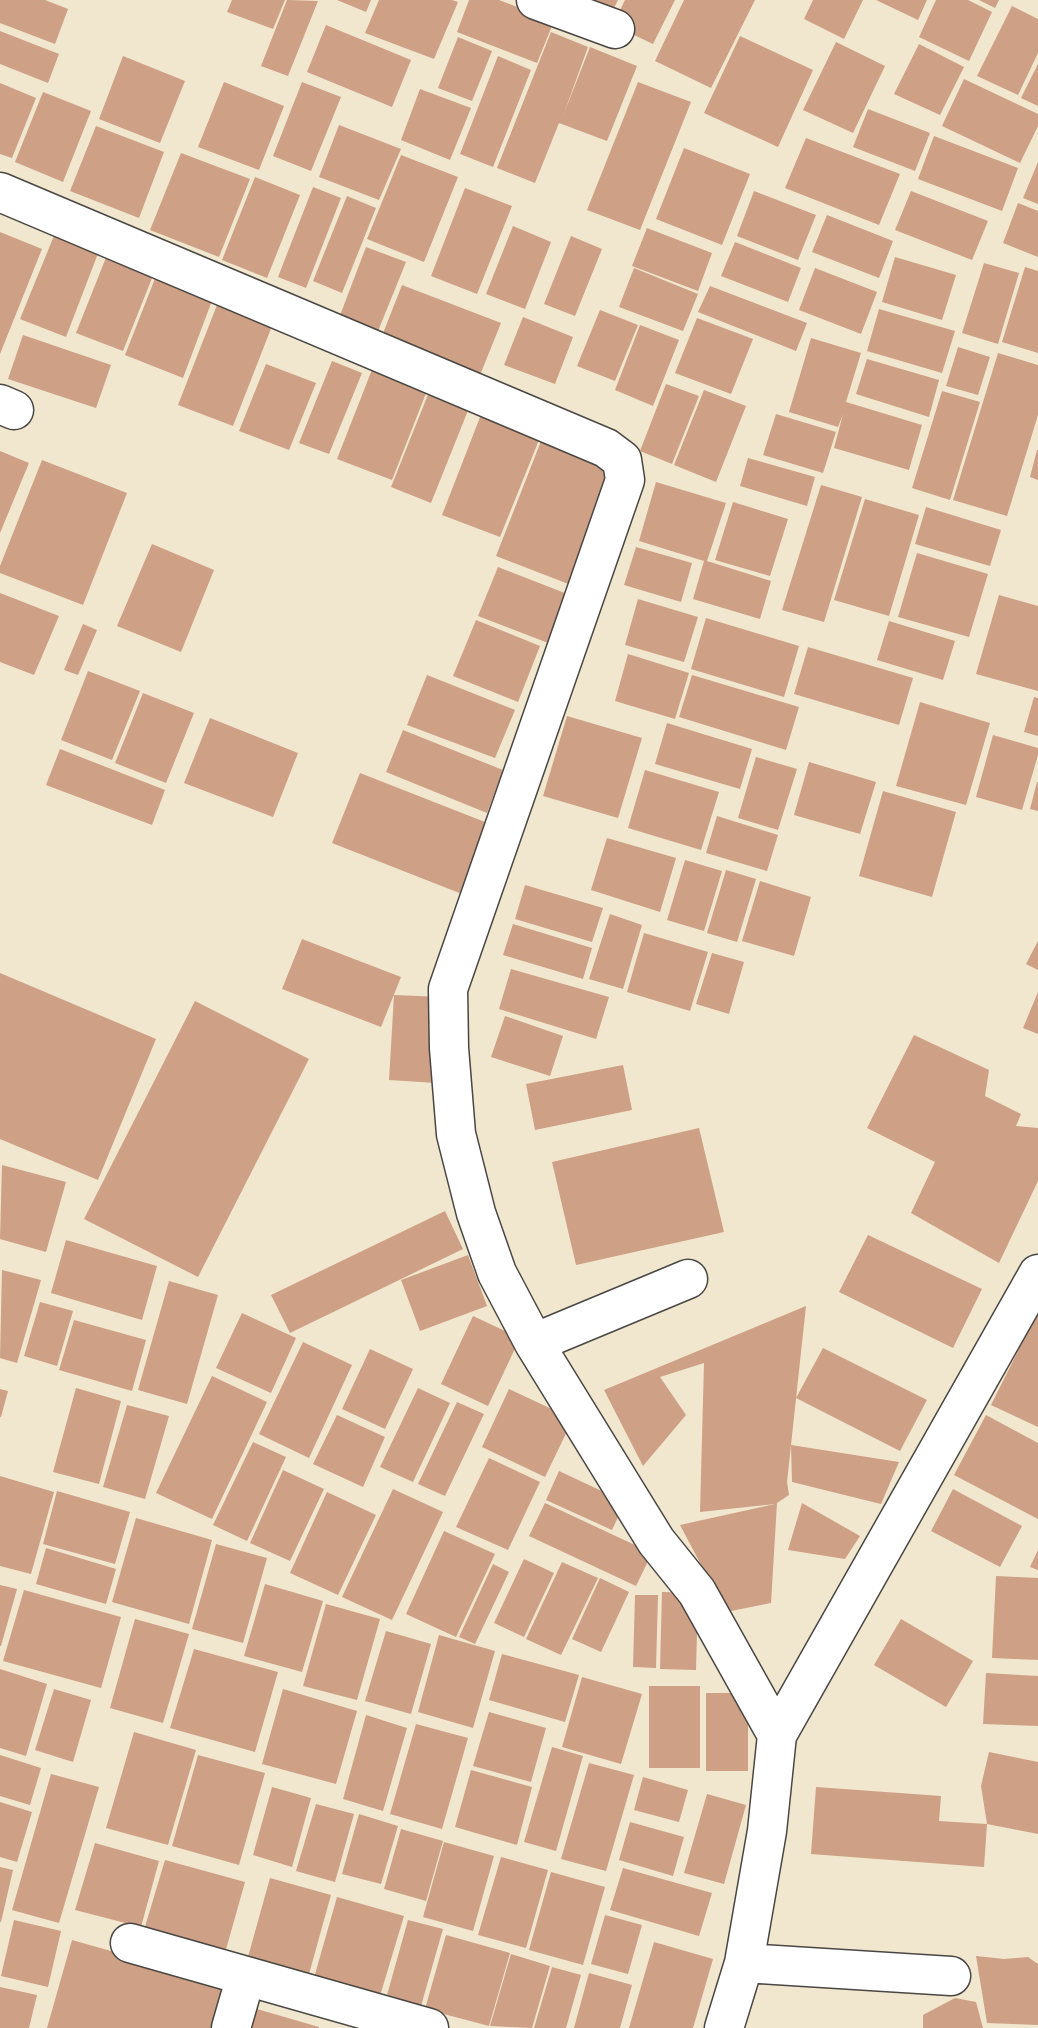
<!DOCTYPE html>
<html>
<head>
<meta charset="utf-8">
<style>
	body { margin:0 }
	canvas { display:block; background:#f1e6ce }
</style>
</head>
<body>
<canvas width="1038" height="2028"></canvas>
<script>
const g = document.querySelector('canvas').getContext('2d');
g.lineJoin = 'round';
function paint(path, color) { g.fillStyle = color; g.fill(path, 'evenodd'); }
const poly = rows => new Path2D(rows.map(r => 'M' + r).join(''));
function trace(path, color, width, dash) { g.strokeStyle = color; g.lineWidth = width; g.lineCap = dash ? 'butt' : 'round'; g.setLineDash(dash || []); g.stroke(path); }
const building = poly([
	[0,0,45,0,68,9,55,44,0,23],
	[232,0,285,0,273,29,227,12],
	[287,0,318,1,288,76,261,66],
	[337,0,371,0,366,12],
	[379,0,452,0,458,2,434,59,365,33],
	[469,0,499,0,554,21,537,63,457,32],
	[560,0,618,0,607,22],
	[625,0,675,0,653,44,613,25],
	[684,0,755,0,711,88,655,61],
	[813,0,863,0,844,39,804,19],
	[876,0,927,0,918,20],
	[936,0,968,0,992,12,969,61,919,37],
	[979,0,999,0,995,8],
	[1012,6,1038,19,1038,53,1018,95,977,76],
	[326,25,411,60,392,107,307,72],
	[0,31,59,54,48,83,0,64],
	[551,32,588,47,563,116,590,47,637,66,607,141,559,123,535,183,497,168],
	[740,36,813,70,778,147,704,113],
	[458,37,492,51,472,101,438,88],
	[836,42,885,66,853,133,803,110],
	[919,44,964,67,940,115,894,94],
	[123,56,185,81,160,143,99,119],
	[498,56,531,70,493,167,460,154],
	[1038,64,1038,106,1021,98],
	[964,79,1038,114,1038,126,1020,163,942,126],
	[224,82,284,106,259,170,198,147],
	[302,82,341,97,311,171,273,156],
	[638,82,691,102,640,230,587,210],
	[0,83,36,98,12,158,0,154],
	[420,89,471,108,450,160,401,140],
	[43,92,91,111,63,182,15,162],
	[868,109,930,133,915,171,853,147],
	[339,125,401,149,379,200,319,177],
	[96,126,164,152,139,218,70,191],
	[934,136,1018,168,1002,211,918,179],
	[806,138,900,174,879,225,785,188],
	[684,148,750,174,722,245,656,219],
	[181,153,250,179,219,257,150,230],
	[401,155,458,177,424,262,367,239],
	[1038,162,1038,204,1023,198],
	[255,177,300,195,267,278,222,260],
	[313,187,341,198,306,288,278,277],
	[465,188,512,206,477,294,431,276],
	[754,191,816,215,798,260,737,236],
	[911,191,988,221,972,260,895,230],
	[347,196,376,208,342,293,313,281],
	[1018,203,1038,211,1038,257,1003,243],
	[827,215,893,241,879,278,812,252],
	[58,226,102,243,66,337,20,319],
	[513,226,551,242,525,309,486,294],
	[647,228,712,253,698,291,632,266],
	[0,232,42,249,0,354],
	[571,236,602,249,575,316,544,304],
	[735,242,801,268,788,302,721,276],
	[111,245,158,263,123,351,76,333],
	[366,247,406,262,374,341,336,326],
	[895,257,956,275,942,320,882,302],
	[984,263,1019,273,998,344,962,333],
	[1025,267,1038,271,1038,353,1002,342],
	[634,268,698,294,683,331,619,307],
	[815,268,877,292,861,334,799,310],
	[156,276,213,298,183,378,125,355],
	[402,285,501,323,476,385,378,346],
	[710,286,807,323,796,351,698,312],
	[217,305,272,326,233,426,178,405],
	[879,309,955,331,942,373,867,351],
	[600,310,638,325,615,381,577,366],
	[523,317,573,337,555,384,504,365],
	[697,318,753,339,731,394,675,373],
	[640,325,679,340,653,406,615,390],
	[23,335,111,365,96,408,8,379],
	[811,338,861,353,846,402,922,425,909,470,834,448,843,414,838,427,789,412],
	[958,347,990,357,978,395,946,386],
	[998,353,1038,365,1038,415,1007,516,953,500],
	[867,359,939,380,929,417,856,394],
	[332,361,362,373,329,454,299,443],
	[375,362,430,383,392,480,337,459],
	[266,364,316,383,289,450,239,431],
	[433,382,473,398,431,503,391,487],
	[666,384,699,396,672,464,640,451],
	[704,390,746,406,716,482,674,465],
	[942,391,980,402,950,500,912,488],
	[484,407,543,430,500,537,442,515],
	[776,414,836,432,823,473,763,455],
	[545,431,620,461,571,585,496,556],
	[1037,450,1038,450,1038,480,1030,477],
	[0,451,29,463,0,533],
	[748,458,815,477,807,506,740,486],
	[42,460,127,493,83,605,0,573,0,566],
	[656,482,726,503,707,561,771,581,760,619,693,599,704,561,639,541],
	[821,485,862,497,824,622,782,610],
	[865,499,919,515,889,616,834,600],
	[733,502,788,519,770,576,715,560],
	[926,507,1001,530,990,566,915,544],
	[152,544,214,570,181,652,117,626],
	[636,547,692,563,681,602,624,585],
	[917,553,988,574,969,637,898,617],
	[498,567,575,597,556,646,478,616],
	[0,593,59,616,34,675,0,662],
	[999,595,1038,606,1038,691,976,674],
	[638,599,698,617,684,662,625,645],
	[706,618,799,646,784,697,691,669],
	[476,620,540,646,518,702,453,676],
	[889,621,955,641,943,680,877,660],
	[83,624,97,630,78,675,64,670],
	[808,647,913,678,899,725,794,694],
	[628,654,689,673,675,719,615,701],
	[88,671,140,691,112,760,61,740],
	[427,675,515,710,495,758,407,725],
	[692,675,799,707,786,750,679,717],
	[143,693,194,713,166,783,115,763],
	[1034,697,1038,698,1038,736,1024,732],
	[920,702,990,723,966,805,896,786],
	[567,716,642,738,618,818,543,796],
	[210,718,298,753,273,817,184,783],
	[667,723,752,749,740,789,655,764],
	[403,730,503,770,487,813,386,772],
	[993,735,1038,748,1038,755,1022,810,976,797],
	[60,749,165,790,152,825,46,785],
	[756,757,797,769,778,830,738,818],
	[809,762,876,782,860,834,794,815],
	[645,770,719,792,701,850,628,828],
	[360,773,490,824,462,894,332,843],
	[1037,782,1038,782,1038,811,1030,809],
	[883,791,956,812,932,897,859,876],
	[717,816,778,835,767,871,706,853],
	[607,838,676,858,660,912,591,890],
	[685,860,722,871,704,931,667,920],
	[726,870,756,879,737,942,707,933],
	[760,881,811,897,794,956,742,941],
	[525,885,603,908,592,942,515,919],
	[610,914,642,925,623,989,589,979],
	[513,924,592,948,583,979,503,955],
	[644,933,708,952,690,1011,627,992],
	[302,939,401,977,381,1027,282,989],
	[1038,941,1038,970,1026,964],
	[712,953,744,962,729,1014,696,1004],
	[511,969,609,997,596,1039,499,1009],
	[0,973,156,1039,98,1180,0,1139],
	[1038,992,1038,1034,1023,1028],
	[394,995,442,997,436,1083,389,1080],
	[195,1001,309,1059,198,1277,84,1219],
	[505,1016,563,1036,550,1076,491,1057],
	[914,1035,989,1070,985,1096,1021,1114,1016,1126,1038,1128,1038,1181,999,1263,911,1213,935,1162,867,1128],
	[623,1065,632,1110,535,1130,526,1084],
	[699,1128,724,1232,576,1265,552,1162],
	[2,1165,66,1182,46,1252,0,1239],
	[445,1211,463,1249,290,1333,271,1295],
	[868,1235,982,1289,953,1348,839,1292],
	[66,1240,157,1266,142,1320,51,1293],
	[468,1255,487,1306,420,1331,401,1280],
	[2,1270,41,1280,17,1363,0,1358],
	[169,1281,218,1295,187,1404,138,1390],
	[40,1302,73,1311,57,1366,24,1356],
	[806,1306,787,1482,789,1495,777,1503,771,1603,726,1612,680,1525,775,1504,700,1512,704,1363,660,1377,686,1415,643,1466,604,1390],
	[1038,1311,1038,1427,991,1405],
	[242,1313,296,1338,271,1393,216,1368],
	[473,1316,520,1338,488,1406,441,1384],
	[74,1320,146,1340,132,1391,59,1370],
	[303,1342,352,1365,309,1458,259,1434],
	[823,1348,927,1400,900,1451,796,1398],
	[370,1349,413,1369,385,1429,342,1409],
	[212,1376,267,1402,212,1519,156,1493],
	[76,1388,121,1401,99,1484,53,1472],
	[418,1388,450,1403,413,1482,380,1467],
	[0,1389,8,1391,1,1417,0,1417],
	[509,1389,573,1419,545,1477,482,1447],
	[457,1402,484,1414,445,1496,418,1484],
	[127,1405,169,1416,145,1499,103,1487],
	[337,1415,385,1437,363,1487,313,1464],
	[986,1415,1038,1443,1038,1519,954,1475],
	[253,1442,286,1457,247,1541,213,1525],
	[791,1445,899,1462,881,1504,792,1482],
	[489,1458,540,1482,508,1550,456,1527],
	[283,1470,324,1489,290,1561,250,1543],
	[559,1471,625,1502,612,1530,546,1500],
	[0,1476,54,1492,31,1574,0,1566],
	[393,1489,443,1512,392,1620,342,1597],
	[953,1489,1022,1526,1000,1567,931,1531],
	[57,1491,130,1512,115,1564,43,1544],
	[327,1492,376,1515,338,1595,290,1573],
	[545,1503,652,1553,636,1586,529,1536],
	[802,1503,860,1536,845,1559,788,1550],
	[136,1518,212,1540,189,1624,112,1602],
	[444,1531,495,1554,456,1637,406,1614],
	[216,1544,267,1558,243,1643,192,1629],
	[46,1548,116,1569,106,1604,36,1584],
	[1038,1550,1038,1570,1030,1567],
	[524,1559,554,1573,524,1637,494,1623],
	[562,1562,598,1578,561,1655,526,1639],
	[493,1564,509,1572,475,1644,459,1637],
	[996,1576,1038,1578,1038,1660,992,1658],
	[600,1578,629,1592,601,1652,572,1639],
	[265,1584,323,1601,302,1672,244,1656],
	[0,1585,17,1589,1,1646,0,1646],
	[24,1590,121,1617,101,1688,3,1661],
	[662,1592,698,1593,696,1670,660,1669],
	[635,1595,658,1595,656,1668,633,1667],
	[326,1604,380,1619,357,1700,303,1686],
	[135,1619,189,1634,163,1723,110,1708],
	[901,1619,973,1661,946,1707,874,1665],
	[386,1631,431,1644,411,1714,365,1701],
	[439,1635,495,1651,473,1728,418,1712],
	[194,1649,278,1672,255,1752,170,1728],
	[502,1654,579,1675,565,1722,489,1700],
	[0,1669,47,1684,26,1756,0,1748],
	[986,1673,1038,1676,1038,1726,983,1724],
	[582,1677,642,1694,621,1764,562,1747],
	[649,1686,700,1686,700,1768,649,1768],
	[54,1689,91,1700,73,1762,35,1750],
	[283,1689,357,1711,336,1784,262,1764],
	[706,1693,748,1693,748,1771,706,1771],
	[489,1712,546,1728,531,1782,473,1766],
	[366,1715,407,1728,383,1811,343,1799],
	[416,1724,468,1738,442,1829,390,1814],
	[134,1732,196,1750,168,1845,106,1828],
	[552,1747,583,1756,556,1851,524,1842],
	[989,1752,1038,1762,1038,1834,987,1824,981,1786],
	[0,1755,41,1768,30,1805,0,1796],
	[198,1755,265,1773,239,1865,172,1846],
	[589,1763,634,1775,606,1871,561,1859],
	[471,1770,532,1787,517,1845,455,1827],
	[51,1774,99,1787,59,1923,12,1910],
	[643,1777,688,1790,679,1822,634,1810],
	[272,1787,311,1798,292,1867,253,1855],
	[816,1787,941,1796,939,1821,987,1824,984,1867,811,1854],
	[707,1794,746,1805,724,1884,684,1873],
	[0,1802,32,1812,17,1862,0,1857],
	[316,1804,354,1814,335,1882,296,1871],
	[359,1814,398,1826,381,1884,342,1874],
	[630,1822,684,1837,673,1876,619,1860],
	[401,1829,443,1841,426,1901,384,1889],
	[444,1842,494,1856,473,1931,423,1917],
	[95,1843,159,1861,141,1927,75,1910],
	[501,1857,548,1870,526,1948,478,1935],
	[165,1860,245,1882,225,1953,144,1930],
	[0,1867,13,1870,1,1922,0,1922],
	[623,1868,712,1893,699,1936,610,1910],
	[551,1872,605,1887,583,1965,529,1950],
	[270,1878,331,1895,309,1974,248,1957],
	[337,1897,404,1916,380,1996,314,1978],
	[605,1915,642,1925,628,1974,591,1964],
	[14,1920,61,1931,48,1987,1,1976],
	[408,1920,443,1929,421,2006,387,1995],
	[446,1935,510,1953,489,2026,425,2009],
	[72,1940,231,1985,219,2028,47,2028],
	[654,1942,713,1959,693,2028,629,2028],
	[511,1954,550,1966,532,2028,490,2026],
	[976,1956,1004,1959,1028,1957,1038,1964,1038,2025,987,2023],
	[552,1967,581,1975,566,2028,534,2028],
	[589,1973,632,1985,620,2028,574,2028],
	[0,1987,37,1995,29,2028,0,2028],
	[955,1998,976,2002,983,2028,923,2028,923,2015],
	[250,2007,319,2027,319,2028,243,2028]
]);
const minor = poly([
	[536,0,615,29],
	[0,192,606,448,622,460,625,480,448,989,449,1048,456,1134,476,1213,497,1273,534,1343,656,1541,697,1592,777,1735,767,1831,744,1963,724,2028],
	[0,404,14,410],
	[534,1343,688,1279],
	[777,1735,1038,1274],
	[130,1943,429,2028],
	[744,1963,951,1976],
	[231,2028,246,1976]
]);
paint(building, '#cea085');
trace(minor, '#494743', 41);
trace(minor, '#fff', 38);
</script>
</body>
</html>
